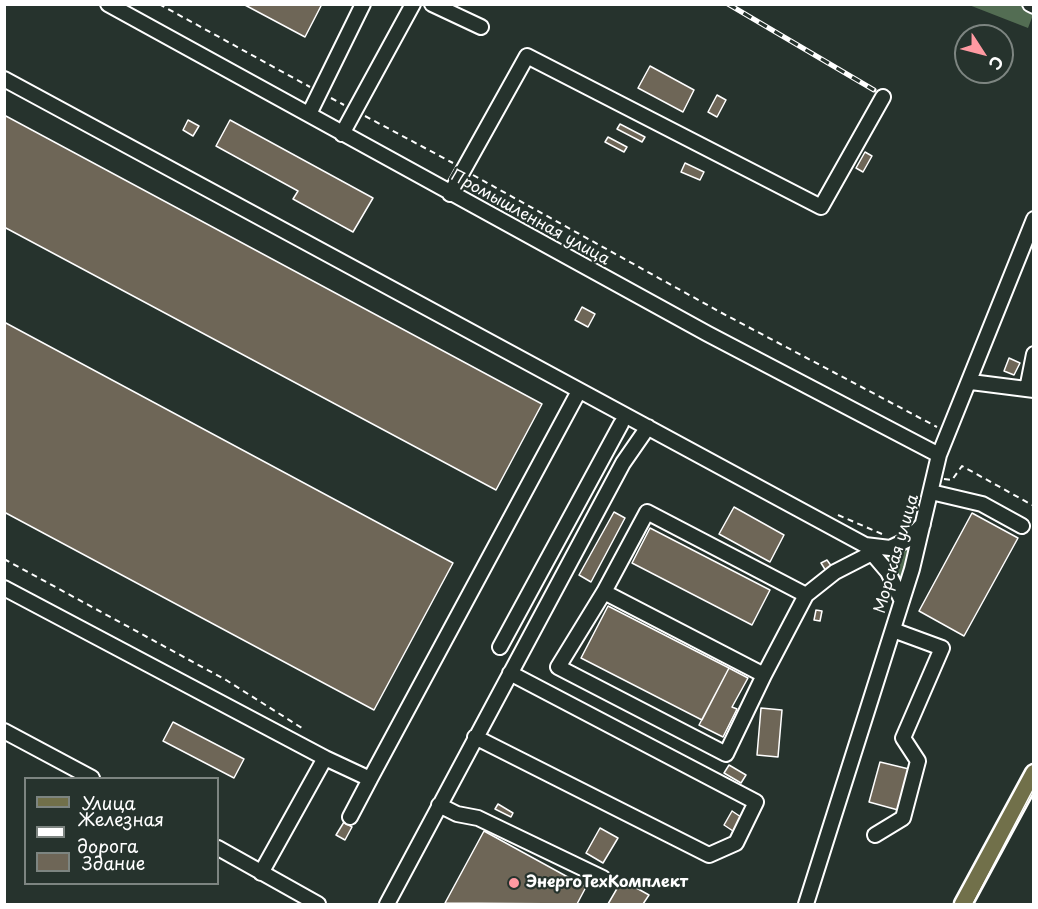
<!DOCTYPE html>
<html>
<head>
<meta charset="utf-8">
<style>
	body { margin:0 }
	#map { position:relative; width:1038px; height:909px; overflow:hidden; background:#26332d; font-family:"Playpen Sans",sans-serif }
	canvas { display:block }
	.frame { position:absolute; inset:0; border:6px solid #fff; pointer-events:none }
	.legend { position:absolute; left:24px; top:777px; width:195px; height:108px; box-sizing:border-box; background:#26332d; border:2px solid #7d8581; margin:0; padding:8px 10px; list-style:none; font-size:18px; color:#fff }
	.legend li { display:flex; align-items:center; gap:12px; height:30px }
	.legend b { width:30px; border:2px solid #7d8581 }
	.north { position:absolute; left:954px; top:24px; width:60px; height:60px; box-sizing:border-box; background:#26332d; border:2px solid #7d8581; border-radius:50%; rotate:126deg; font-size:16px; font-weight:700; line-height:24px; text-align:center; color:#fff }
	.north::after { content:''; display:block; margin:auto; width:21px; height:27px; background:#ff9aa2; clip-path:polygon(50% 0,100% 100%,50% 72%,0 100%) }
</style>
</head>
<body>
<div id="map">
<canvas width="1038" height="909"></canvas>
<div class="frame"></div>
<ul class="legend">
<li><b style="height:8px;background:#71704a"></b>Улица</li>
<li><b style="height:8px;background:#fff"></b>Железная дорога</li>
<li><b style="height:16px;background:#6e6657"></b>Здание</li>
</ul>
<div class="north">С</div>
</div>
<script>
const g = document.querySelector('canvas').getContext('2d');
g.lineJoin = 'round';
function paint(path, color) { g.fillStyle = color; g.fill(path, 'evenodd'); }
const poly = rows => new Path2D(rows.map(r => 'M' + r).join(''));
function trace(path, color, width, dash) { g.strokeStyle = color; g.lineWidth = width; g.lineCap = dash ? 'butt' : 'round'; g.setLineDash(dash || []); g.stroke(path); }
function label(font, color, halo, rows, align = 'center') {
  g.font = font + ' "Playpen Sans",sans-serif'; g.lineWidth = 4.5; g.setLineDash([]); g.textBaseline = 'middle'; g.strokeStyle = halo; g.fillStyle = color; for (const [text, x, y, turn = 0] of rows) {
    g.save(); g.translate(x, y); g.rotate((+turn || 0) * Math.PI / 180); g.textAlign = isNaN(turn) ? turn : align; if (halo) g.strokeText(text, 0, 0); g.fillText(text, 0, 0); g.restore();
  }
}
const green = poly([
	[969,5,1033,5,1033,15,1028,28],
	[908,546,908,560,898,582,883,558]
]);
const building = poly([
	[243,4,322,4,305,37,243,4],
	[650,66,694,90,683,112,638,88,650,66],
	[717,95,726,100,717,117,708,112,717,95],
	[4,115,542,404,496,490,4,227,4,115],
	[188,120,199,126,193,136,183,130,188,120],
	[230,120,373,198,353,232,293,199,298,191,216,146,230,120],
	[620,124,645,137,642,142,617,129,620,124],
	[608,137,627,147,624,152,605,142,608,137],
	[865,152,872,156,863,172,856,168,865,152],
	[685,163,704,172,700,180,681,172,685,163],
	[582,307,595,314,588,327,575,320,582,307],
	[4,322,453,563,374,710,4,512,4,322],
	[1009,358,1020,363,1014,375,1004,371,1009,358],
	[734,507,784,535,770,562,719,534,734,507],
	[614,512,625,518,591,582,579,575,614,512],
	[972,513,1018,538,964,636,919,611,972,513],
	[650,528,770,590,752,625,632,563,650,528],
	[827,560,832,567,826,571,821,563,827,560],
	[608,606,729,668,702,720,581,658,608,606],
	[816,610,822,611,820,621,814,620,816,610],
	[729,668,748,678,732,707,737,709,723,737,699,725,729,668],
	[761,708,782,710,778,757,757,755,761,708],
	[173,722,244,759,234,778,163,741,173,722],
	[880,762,909,769,898,810,869,802,880,762],
	[729,765,746,775,741,783,724,773,729,765],
	[498,804,513,813,511,817,495,809,498,804],
	[732,811,741,817,733,831,724,825,732,811],
	[344,822,352,827,345,840,336,835,344,822],
	[600,828,618,838,603,863,586,853,600,828],
	[484,831,586,887,577,904,445,903,484,831],
	[622,880,649,895,643,904,608,904,622,880]
]);
const path = poly([
	[159,4,310,87],
	[331,98,344,105],
	[365,116,453,163],
	[473,175,720,312,937,427],
	[944,479,952,480,962,466,1034,506],
	[838,515,882,534],
	[4,559,226,680,305,730]
]);
const minor = poly([
	[108,4,708,334,939,455],
	[432,4,481,27],
	[1030,4,1034,6],
	[4,79,865,545,888,572,901,599],
	[309,114,363,4],
	[342,134,413,4],
	[450,194,527,56,821,207,883,97],
	[971,382,1034,390],
	[1027,389,1034,354],
	[931,492,982,504,1022,526],
	[865,545,890,548,909,539,923,524],
	[4,588,325,758,261,873],
	[604,592,764,675,806,595,835,572,872,553],
	[500,647,621,424],
	[764,675,726,754,558,667,604,592,647,512,806,595],
	[4,731,92,778],
	[475,737,709,855,736,843,756,802,510,673],
	[325,758,370,779,579,391],
	[439,805,457,814,478,818,603,878],
	[350,817,370,779],
	[875,835,903,818,918,761,903,738,942,648,893,630],
	[218,848,318,904],
	[387,904,623,463,648,427],
	[806,904,912,569,939,455,1034,219]
]);
const major = poly([
	[963,904,1034,773]
]);
const tram = poly([
	[973,904,1034,788]
]);
const rail = poly([
	[728,4,874,90]
]);
const markers = [
	[514,883,6,"#ff9aa2"]
];
const streetNames = [
	["Промышленная улица",530,218,29],
	["Морская улица",897,554,-74]
];
const poiNames = [
	["ЭнергоТехКомплект",526,883]
];
paint(green, '#536d53');
paint(building, '#6e6657');
trace(building, '#fff', 1.5);
trace(minor, '#fff', 18);
trace(major, '#fff', 21);
trace(path, '#fff', 2, [6, 4.5]);
trace(minor, '#26332d', 14);
trace(major, '#71704a', 16);
trace(tram, '#fff', 1.5);
trace(rail, '#fff', 5);
trace(rail, '#26332d', 3, [9]);
for (const [x, y, r, color] of markers) { const dot = new Path2D(); dot.arc(x, y, r, 0, 2 * Math.PI); g.fillStyle = color; g.fill(dot); trace(dot, '#26332d', 2); }
label('16px', '#fff', '#26332d', streetNames);
label('bold 16px', '#fff', '#26332d', poiNames, 'left');
</script>
</body>
</html>
